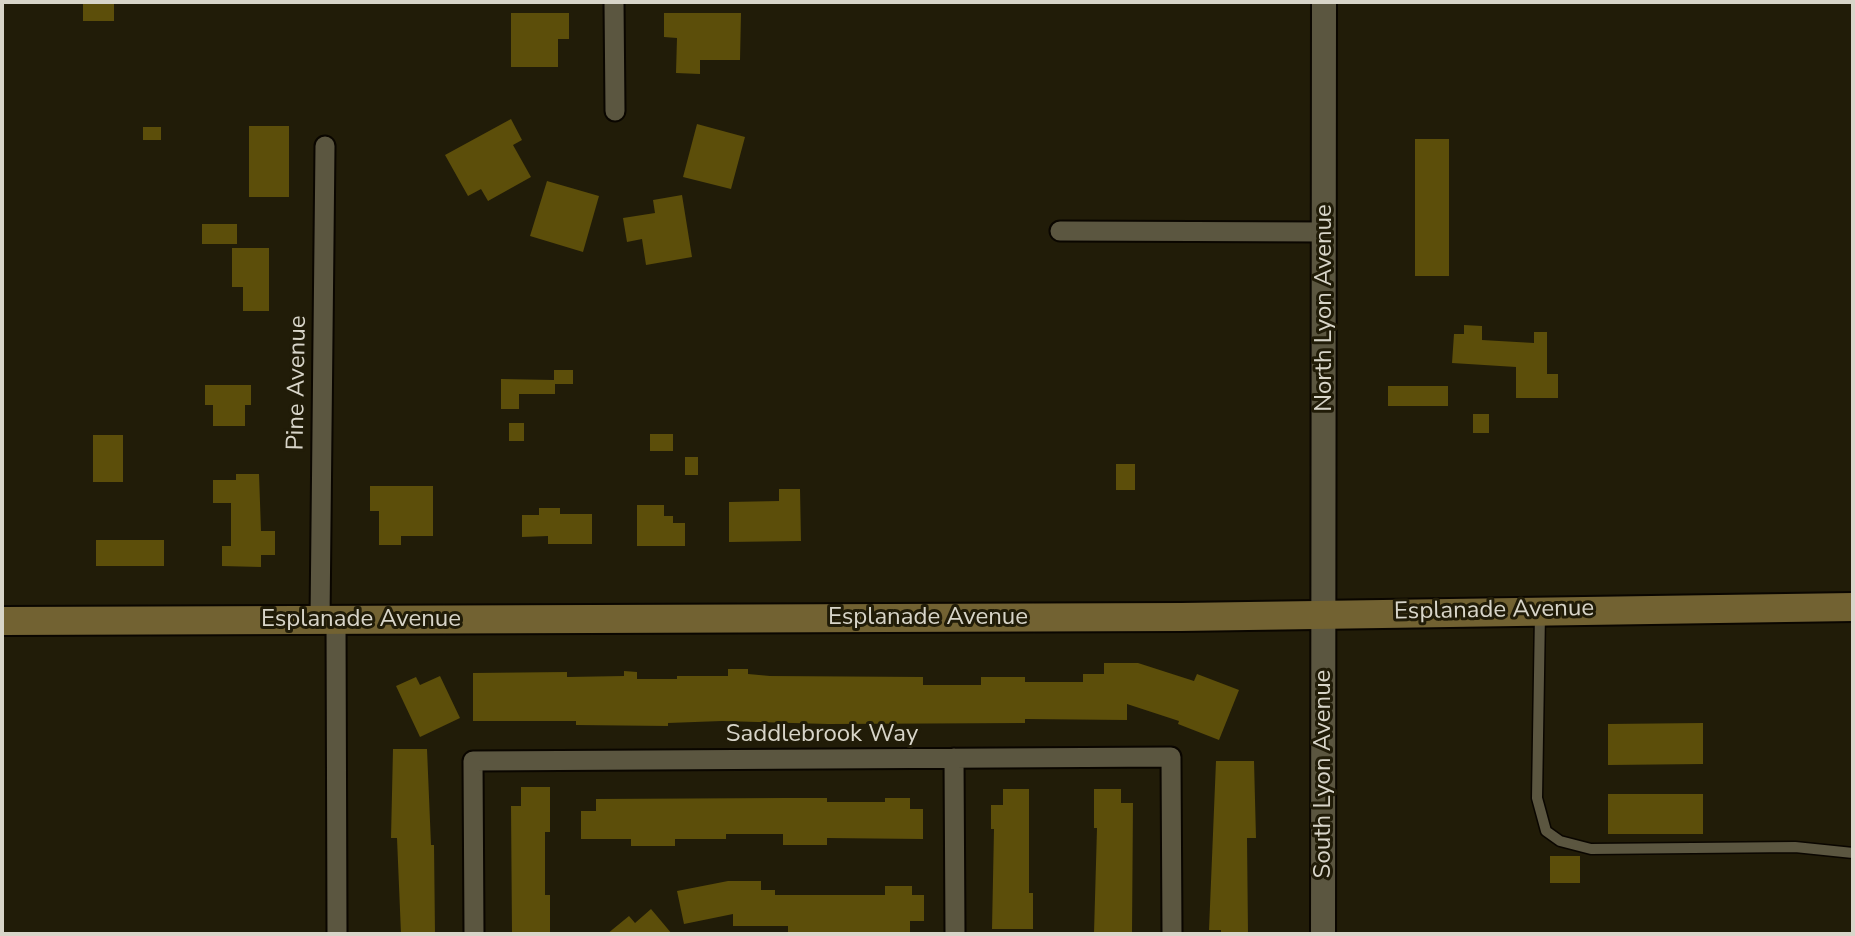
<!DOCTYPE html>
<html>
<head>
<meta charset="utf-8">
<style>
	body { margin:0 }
	#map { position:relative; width:1855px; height:936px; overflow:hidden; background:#211c08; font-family:"Nunito Sans",sans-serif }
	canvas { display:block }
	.frame { position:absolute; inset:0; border:4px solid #d8d5c9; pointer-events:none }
</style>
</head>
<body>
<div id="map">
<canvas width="1855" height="936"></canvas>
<div class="frame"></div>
</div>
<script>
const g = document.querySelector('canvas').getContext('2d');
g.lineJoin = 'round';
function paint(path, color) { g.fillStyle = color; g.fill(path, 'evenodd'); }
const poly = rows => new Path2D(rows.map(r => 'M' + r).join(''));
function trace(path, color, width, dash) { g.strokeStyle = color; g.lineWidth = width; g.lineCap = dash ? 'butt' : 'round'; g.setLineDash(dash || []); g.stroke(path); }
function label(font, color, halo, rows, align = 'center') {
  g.font = font + ' "Nunito Sans",sans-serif'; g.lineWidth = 6; g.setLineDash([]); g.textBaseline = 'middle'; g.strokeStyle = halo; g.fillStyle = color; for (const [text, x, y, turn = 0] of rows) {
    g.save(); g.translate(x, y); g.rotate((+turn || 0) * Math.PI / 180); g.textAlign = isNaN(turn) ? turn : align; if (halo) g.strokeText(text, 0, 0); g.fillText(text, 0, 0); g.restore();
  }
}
const building = poly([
	[83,2,114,2,114,21,83,21],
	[511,13,569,13,569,39,558,39,558,67,511,67],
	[664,13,741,13,740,60,700,60,700,74,676,73,677,38,664,37],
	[511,119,522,140,513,145,531,177,488,201,481,189,468,196,445,155],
	[697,124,745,137,731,189,683,177],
	[249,126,289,126,289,197,249,197],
	[143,127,161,127,161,140,143,140],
	[1415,139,1449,139,1449,276,1415,276],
	[547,181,599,196,583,252,530,236],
	[682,195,692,257,646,265,642,239,627,242,623,218,655,213,653,200],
	[202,224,237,224,237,244,202,244],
	[232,248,269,248,269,311,243,311,243,287,232,287],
	[1464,325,1482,326,1482,340,1534,343,1534,332,1547,332,1547,374,1558,374,1558,398,1516,398,1516,367,1452,363,1454,334,1464,334],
	[554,370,573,370,573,384,555,384,555,394,519,394,519,409,501,409,501,379,554,380],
	[205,385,251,385,251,405,245,405,245,426,213,426,213,405,205,405],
	[1388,386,1448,386,1448,406,1388,406],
	[1473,414,1489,414,1489,433,1473,433],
	[509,423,524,423,524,441,509,441],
	[650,434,673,434,673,451,650,451],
	[93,435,123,435,123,482,93,482],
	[685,457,698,457,698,475,685,475],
	[1116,464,1135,464,1135,490,1116,490],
	[236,474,259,474,261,531,275,531,275,555,261,555,261,567,222,566,222,546,231,546,231,503,213,503,213,480,236,480],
	[370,486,433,486,433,536,401,536,401,545,379,545,379,511,370,511],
	[779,489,800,489,801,541,729,542,729,502,779,501],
	[637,505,664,505,664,516,673,516,673,523,685,523,685,546,637,546],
	[539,508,560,508,560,514,592,514,592,544,548,544,548,536,522,537,522,515,539,515],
	[96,540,164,540,164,566,96,566],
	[1104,663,1138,663,1194,681,1197,674,1239,690,1219,740,1178,724,1179,721,1127,704,1127,720,1025,719,1025,723,828,724,722,721,668,723,668,726,576,725,576,721,473,721,473,673,567,672,567,677,624,676,624,671,637,672,637,679,677,679,677,676,728,676,728,669,748,669,748,674,770,676,923,677,923,685,981,685,981,677,1025,677,1025,682,1083,682,1083,674,1104,674],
	[440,676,460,718,420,737,396,686,416,677,420,685],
	[1703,723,1703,764,1608,765,1608,724],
	[393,749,427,749,431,845,434,845,435,934,401,934,397,838,391,838],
	[1216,761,1254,761,1256,838,1247,838,1248,934,1221,934,1221,930,1209,930],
	[521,787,550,787,550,832,545,832,545,895,550,895,550,934,512,934,511,806,521,806],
	[1003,789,1029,789,1029,893,1033,893,1033,929,992,929,994,829,991,829,991,805,1003,805],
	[1094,789,1121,789,1121,803,1133,803,1132,933,1094,933,1097,828,1094,828],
	[1608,794,1703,794,1703,834,1608,834],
	[783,798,827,798,827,802,885,802,885,798,910,798,910,809,923,809,923,839,827,838,827,845,783,845,783,834,726,834,726,839,675,839,675,846,631,846,631,839,581,839,581,811,596,811,596,799],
	[1550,856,1580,856,1580,883,1550,883],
	[728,881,761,881,761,890,775,890,775,895,885,895,885,886,912,886,912,895,924,895,924,921,910,921,910,934,813,932,813,934,788,934,788,926,733,926,733,914,684,924,677,891],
	[651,909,672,934,607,934,629,916,635,923]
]);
const service = poly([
	[1540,613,1537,798,1546,831,1560,841,1591,849,1795,847,1853,853]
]);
const minor = poly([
	[614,2,615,111],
	[1060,231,1325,232],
	[320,620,325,146],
	[336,620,337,934],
	[954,758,955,934],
	[474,934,473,761,1171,757,1172,934]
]);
const tertiary = poly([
	[1323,934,1324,2]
]);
const secondary = poly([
	[2,621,1181,617,1853,607]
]);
const streetNames = [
	["North Lyon Avenue",1325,308,-90],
	["Pine Avenue",298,383,-89],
	["Esplanade Avenue",1494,611,-1],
	["Esplanade Avenue",928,618],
	["Esplanade Avenue",361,620],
	["Saddlebrook Way",822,735],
	["South Lyon Avenue",1324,774,-90]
];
paint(building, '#5c4e0a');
trace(service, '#0a0600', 13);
trace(minor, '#0a0600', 23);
trace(tertiary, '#0a0600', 28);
trace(secondary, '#0a0600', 32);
trace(service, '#5b5640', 10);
trace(minor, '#5b5640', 19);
trace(tertiary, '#5b5640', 24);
trace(secondary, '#726232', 28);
label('24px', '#d8d5c9', '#211c08', streetNames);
</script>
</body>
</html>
